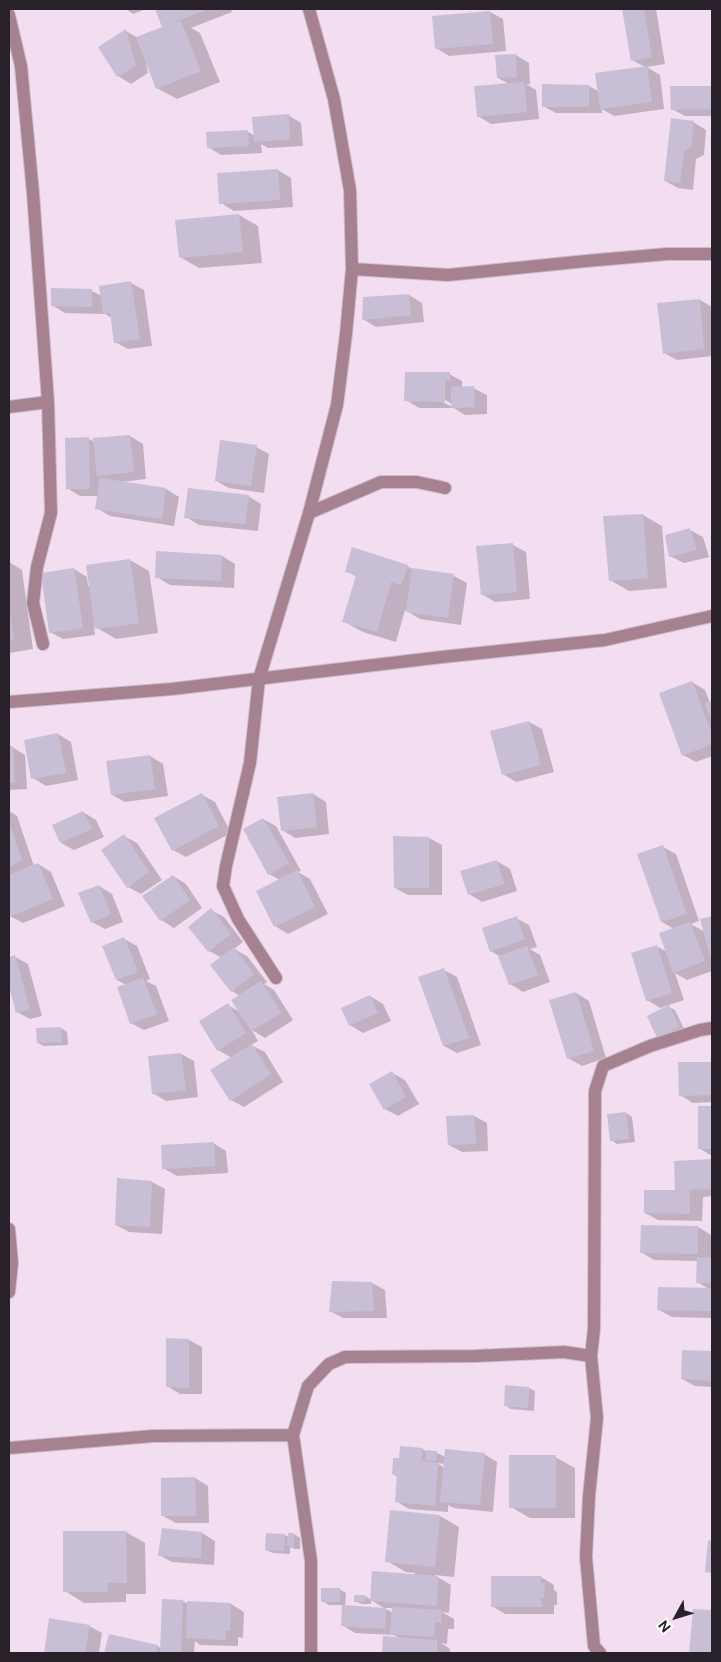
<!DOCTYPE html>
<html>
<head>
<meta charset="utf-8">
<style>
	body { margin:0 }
	#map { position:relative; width:721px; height:1662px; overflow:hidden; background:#f2ddf1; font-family:"DM Sans",sans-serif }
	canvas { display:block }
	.frame { position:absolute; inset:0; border:10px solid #292129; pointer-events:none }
	.north { position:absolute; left:651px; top:1592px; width:50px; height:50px; -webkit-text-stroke:4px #fff; paint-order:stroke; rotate:231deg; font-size:14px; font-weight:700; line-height:20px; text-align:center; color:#292129 }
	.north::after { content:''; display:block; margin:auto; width:18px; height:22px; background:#292129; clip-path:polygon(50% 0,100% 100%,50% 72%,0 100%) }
</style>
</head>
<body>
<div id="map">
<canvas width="721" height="1662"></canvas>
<div class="frame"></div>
<div class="north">N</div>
</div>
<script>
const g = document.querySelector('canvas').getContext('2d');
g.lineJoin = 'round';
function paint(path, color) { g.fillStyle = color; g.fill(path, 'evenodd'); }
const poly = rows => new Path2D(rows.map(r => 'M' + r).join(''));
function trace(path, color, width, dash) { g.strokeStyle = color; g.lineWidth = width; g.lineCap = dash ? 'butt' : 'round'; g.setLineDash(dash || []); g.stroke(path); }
const shadow = poly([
	[126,9,146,9,133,14],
	[156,9,231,9,232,12,191,28,200,33,220,82,177,99,157,88,147,63,146,63,148,73,131,84,118,76,126,31,138,38,166,28,163,26],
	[623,9,656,9,665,64,647,67,660,75,664,109,614,116,602,109,602,113,556,113,543,106,589,86,598,91,645,67,632,60],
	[490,12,503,19,506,51,449,56,436,48],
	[516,55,529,63,530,84,526,84,536,90,539,119,491,124,478,116,509,84,498,78],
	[712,87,712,116,685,116,672,109,671,88],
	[288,115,301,123,303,146,268,148,261,144,262,153,221,155,208,147,248,132,255,136],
	[693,122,706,130,704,155,696,159,693,190,678,188,665,181],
	[278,170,291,178,293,207,234,211,221,203,218,174],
	[239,215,258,226,262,263,199,268,180,257,177,221],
	[131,283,144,290,152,346,128,349,115,342,112,318,105,314,65,313,52,305,92,291,102,296],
	[409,295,422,303,424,322,376,327,363,319],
	[700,300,712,307,712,356,677,360,664,353],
	[449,374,462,381,462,388,473,388,487,395,487,414,465,415,454,408,419,408,406,400],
	[440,397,452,404,452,407,439,400],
	[130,436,143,444,146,479,122,482,166,489,179,497,174,526,110,516,97,508,98,496,80,496,67,488,66,439,89,439,95,442],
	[256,447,269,454,264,493,229,488,216,481],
	[248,496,261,504,258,531,199,525,186,517],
	[643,515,662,526,667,588,629,591,610,580],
	[690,530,703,537,709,557,684,563,670,556],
	[513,545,526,552,530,599,495,602,482,594],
	[158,553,222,556,235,564,234,588,170,585,157,577],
	[130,560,149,571,158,633,116,639,94,626,95,635,63,639,50,632,74,569,87,577,88,586,91,586],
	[9,562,22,570,33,649,9,653],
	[407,566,414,570,454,576,467,583,461,625,420,619,405,610,396,642,363,632,343,621,357,577,346,571],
	[692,682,705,690,710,703,712,702,712,756,696,762,683,755],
	[529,722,542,729,554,772,516,782,503,774,492,732],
	[58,734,71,742,78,780,46,786,33,778],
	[12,747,25,755,27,789,9,790,9,748],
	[150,756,163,764,168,796,125,802,112,795],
	[313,794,326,802,329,834,295,838,282,830],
	[202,795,215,802,231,833,186,857,173,850],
	[9,811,17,816,34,866,38,864,51,872,65,906,23,923,10,916,9,912],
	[83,812,96,820,104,837,74,850,61,843],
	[263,819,276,826,301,871,298,872,310,879,328,914,288,934,275,926,280,880,269,874],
	[124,836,137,843,162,880,141,894,128,887],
	[429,838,442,845,442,895,408,895,395,888],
	[663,847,676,854,699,921,691,924,705,932,702,920,712,918,712,971,687,980,675,973,684,1000,660,1008,647,1000,656,946,667,952,674,929,662,922],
	[497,861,510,869,517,891,482,902,469,894],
	[173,876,186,884,202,908,174,928,161,920],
	[99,886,112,894,123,922,105,929,92,922],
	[211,910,224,917,243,942,234,949,247,956,267,982,264,984,274,990,293,1020,265,1038,252,1030,258,1041,251,1045,265,1052,283,1082,244,1107,231,1100,232,1058,218,1050,228,1005,240,1012,240,996,232,991,222,958,209,951],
	[516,918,529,925,537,947,530,949,540,955,550,982,523,992,510,984,499,956,491,951],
	[124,939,137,946,150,979,146,981,156,986,169,1021,144,1030,131,1023,126,985,117,980],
	[15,957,28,964,42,1016,30,1019,17,1012,9,981,9,958],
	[444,970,457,977,481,1045,457,1053,444,1046],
	[576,993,589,1001,606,1058,582,1066,568,1058],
	[370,996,383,1004,391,1021,363,1033,350,1025],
	[669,1007,675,1010,685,1031,658,1037],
	[61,1028,67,1032,68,1045,44,1046,38,1043],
	[181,1054,194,1061,198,1097,166,1101,153,1093],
	[712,1063,712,1102,693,1103,680,1095,679,1064],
	[392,1073,405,1080,419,1104,398,1116,385,1109],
	[699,1107,712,1107,712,1156,699,1148],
	[626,1113,632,1117,635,1142,617,1144,611,1140],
	[474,1116,487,1123,488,1151,462,1152,449,1145],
	[213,1143,226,1151,228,1173,177,1176,163,1168],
	[712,1161,712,1196,703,1197,702,1221,658,1220,645,1213,677,1192,675,1162],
	[152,1182,165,1189,162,1234,129,1232,116,1225],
	[698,1227,711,1235,712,1318,672,1317,659,1310,711,1290,697,1282,698,1261,654,1260,641,1252],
	[372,1283,385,1290,387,1318,343,1318,330,1311],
	[167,1339,189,1340,202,1347,202,1394,180,1394,167,1386],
	[683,1351,712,1352,712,1387,695,1386,682,1379],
	[506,1386,529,1388,535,1391,534,1411,511,1409,505,1405],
	[423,1449,427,1452,437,1453,445,1457,484,1454,497,1462,493,1512,454,1508,448,1505,448,1512,409,1509,396,1501,398,1477,393,1474,400,1460],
	[437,1463,445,1464,444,1468],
	[555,1457,575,1468,575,1518,530,1518,511,1507],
	[195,1478,208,1486,209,1523,176,1523,163,1516],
	[440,1516,459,1527,454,1577,434,1575,451,1585,449,1613,442,1612,454,1619,454,1629,448,1629,447,1644,441,1643,450,1649,450,1653,383,1653,384,1638,401,1639,394,1635,355,1633,342,1625,344,1605,329,1605,322,1601,339,1589,346,1593,345,1607,386,1609,393,1613,393,1608,384,1608,371,1600,371,1604,362,1604,355,1601,365,1596,371,1600,415,1576,415,1573,406,1572,387,1561],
	[65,1532,126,1532,145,1543,146,1594,126,1594,126,1602,84,1603,65,1591],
	[202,1533,215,1541,214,1565,172,1562,159,1555],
	[289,1534,294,1534,300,1538,300,1549,295,1549,290,1547,290,1554,273,1553,266,1550,284,1535,289,1537],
	[541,1577,554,1585,554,1590,557,1592,557,1605,554,1605,554,1614,505,1614,492,1606],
	[183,1601,188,1604,231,1604,244,1612,243,1638,238,1637,238,1646,200,1645,195,1641,194,1653,106,1652,158,1646,161,1649],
	[694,1610,712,1612,712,1653,690,1653],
	[50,1620,89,1626,102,1633,99,1653,45,1653]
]);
const building = poly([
	[155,9,208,9,169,24,181,21,201,71,156,89,136,37,162,27],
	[622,9,644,9,652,57,631,61],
	[490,11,493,44,435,49,432,16],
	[126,29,136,66,117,77,98,47],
	[516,54,517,77,497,78,495,55],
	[647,66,652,102,600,109,595,73],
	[524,82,527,112,477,117,474,86],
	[542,84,589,85,589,107,542,107],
	[670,86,712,86,712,109,671,110],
	[289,114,290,139,254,142,252,117],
	[671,118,694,121,691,147,684,152,680,183,664,181],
	[248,130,249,146,207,148,206,132],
	[278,169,280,200,219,204,217,173],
	[239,214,243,252,179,258,175,220],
	[131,281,140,339,114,343,110,313,103,314,99,286],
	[51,288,92,289,92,307,51,306],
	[409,294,411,315,362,320,363,297],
	[700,299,704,349,663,354,657,303],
	[405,372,450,372,450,380,445,380,445,402,404,401],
	[474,386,475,407,451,408,451,387],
	[130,435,134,472,97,476,93,438],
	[89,437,90,489,66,489,65,438],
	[220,440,257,445,251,486,215,481],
	[100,478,166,488,162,519,95,509],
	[188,488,249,495,245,524,184,518],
	[643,514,648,578,609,581,603,516],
	[690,528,697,550,669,557,665,535],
	[513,543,517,592,481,595,476,546],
	[352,547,408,565,401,585,391,582,377,632,342,622,356,575,345,572],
	[156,551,222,555,221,581,155,578],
	[130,559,139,623,95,629,86,565],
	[74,568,83,628,49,633,41,573],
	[412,568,454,574,448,618,406,612],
	[9,608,14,639,9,640],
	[692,681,712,734,712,744,682,756,659,693],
	[712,701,712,723,705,703],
	[529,721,541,765,502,775,490,731],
	[58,733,66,773,31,779,24,740],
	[9,746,13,746,15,782,9,783],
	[150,755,155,789,111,795,106,761],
	[202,793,219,826,172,851,154,818],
	[313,793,317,827,281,831,277,797],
	[83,811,92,829,60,843,52,825],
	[263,818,289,863,268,875,243,829],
	[9,822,22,860,9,867],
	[124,834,149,872,127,888,101,850],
	[393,836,429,837,429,888,394,888],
	[663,845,687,914,661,922,637,854],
	[497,860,504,884,468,895,460,871],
	[38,863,53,899,9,917,9,875],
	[297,870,315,907,274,927,256,891],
	[173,875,190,900,160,921,142,896],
	[99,885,111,914,91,923,78,893],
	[211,908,231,934,208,952,188,927],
	[517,916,525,939,490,952,482,928],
	[712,916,712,964,700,919],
	[690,922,705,961,673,973,659,933],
	[124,937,138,972,116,980,102,946],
	[657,945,672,993,646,1001,631,953],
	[527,946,538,975,509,985,498,956],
	[234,947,254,974,231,992,210,965],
	[15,955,30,1009,16,1013,9,986,9,957],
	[444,968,469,1038,443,1046,418,977],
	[143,978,157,1014,130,1024,117,987],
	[261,981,281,1013,251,1031,231,1000],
	[576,992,594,1051,567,1059,549,1000],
	[370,995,378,1013,349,1026,341,1008],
	[228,1003,246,1033,217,1051,199,1021],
	[669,1005,679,1027,657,1038,647,1016],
	[61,1027,62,1042,37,1043,36,1028],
	[252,1044,271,1074,230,1101,210,1070],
	[181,1053,186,1090,152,1094,148,1056],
	[678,1062,712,1062,712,1095,679,1096],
	[392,1071,406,1097,384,1110,369,1084],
	[698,1106,712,1106,712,1149,698,1149],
	[626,1112,629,1139,610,1141,607,1114],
	[474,1115,476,1144,448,1145,446,1116],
	[214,1142,215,1166,162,1169,161,1145],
	[712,1159,712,1189,684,1190,690,1191,690,1214,644,1213,644,1190,675,1190,674,1161],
	[117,1178,152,1181,150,1227,115,1225],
	[641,1225,698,1226,698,1254,640,1253],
	[697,1257,712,1258,712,1283,696,1283],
	[332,1281,372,1282,374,1311,329,1312],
	[658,1287,712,1288,712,1311,657,1310],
	[166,1338,189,1339,189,1388,166,1387],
	[682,1350,712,1351,712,1381,681,1379],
	[505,1385,529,1387,528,1408,504,1406],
	[400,1446,423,1448,422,1461,438,1463,435,1506,395,1502,397,1475,392,1474,393,1458,399,1458],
	[445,1449,485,1453,480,1505,440,1502],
	[426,1450,437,1451,436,1461,425,1460],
	[509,1455,556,1455,556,1508,509,1508],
	[195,1477,196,1516,161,1516,161,1478],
	[390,1510,440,1515,435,1567,385,1562],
	[162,1528,202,1532,201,1558,158,1556],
	[63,1531,126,1531,127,1583,107,1583,108,1592,63,1592],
	[266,1533,285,1534,284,1551,265,1550],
	[288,1533,294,1533,294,1547,287,1546],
	[708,1540,712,1541,712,1573,705,1572],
	[372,1571,438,1576,437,1606,370,1601],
	[491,1576,541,1576,541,1583,545,1583,544,1598,541,1598,542,1607,491,1607],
	[321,1588,340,1588,340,1602,321,1602],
	[354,1595,365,1595,365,1602,354,1602],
	[162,1599,183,1600,181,1653,160,1653],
	[187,1601,231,1603,230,1631,226,1631,226,1640,186,1638],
	[342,1605,386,1608,385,1629,341,1626],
	[392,1607,442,1610,441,1623,435,1622,434,1637,390,1634],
	[693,1609,712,1610,712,1653,689,1653],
	[49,1618,90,1625,85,1653,44,1653],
	[109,1634,158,1645,156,1653,104,1653],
	[383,1636,437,1640,437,1653,382,1653]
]);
const minor = poly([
	[9,15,21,66,33,193,48,402,51,513,37,567,33,603,43,644],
	[352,269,448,275,586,261,667,254,712,254],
	[9,407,48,402],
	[309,513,381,482,417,482,445,488],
	[276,978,238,919,223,886,226,866,250,763,259,679,309,513,337,405,346,334,352,269,350,190,334,99,309,9],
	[9,1229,12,1263,9,1292],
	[9,1448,153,1436,293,1435],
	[311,1653,311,1561,293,1435,308,1386,329,1364,345,1357,475,1356,564,1352,591,1356],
	[600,1653,594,1646,586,1557,589,1496,597,1418,591,1356,594,1329,595,1091,603,1066,650,1046,700,1030,712,1028]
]);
const tertiary = poly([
	[9,702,172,689,442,657,605,640,712,616]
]);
paint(shadow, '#0003');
paint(building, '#c8bfd7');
trace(minor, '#cebbcd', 14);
trace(tertiary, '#cebbcd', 14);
trace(minor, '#a68290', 12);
trace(tertiary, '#a68290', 12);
</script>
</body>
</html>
